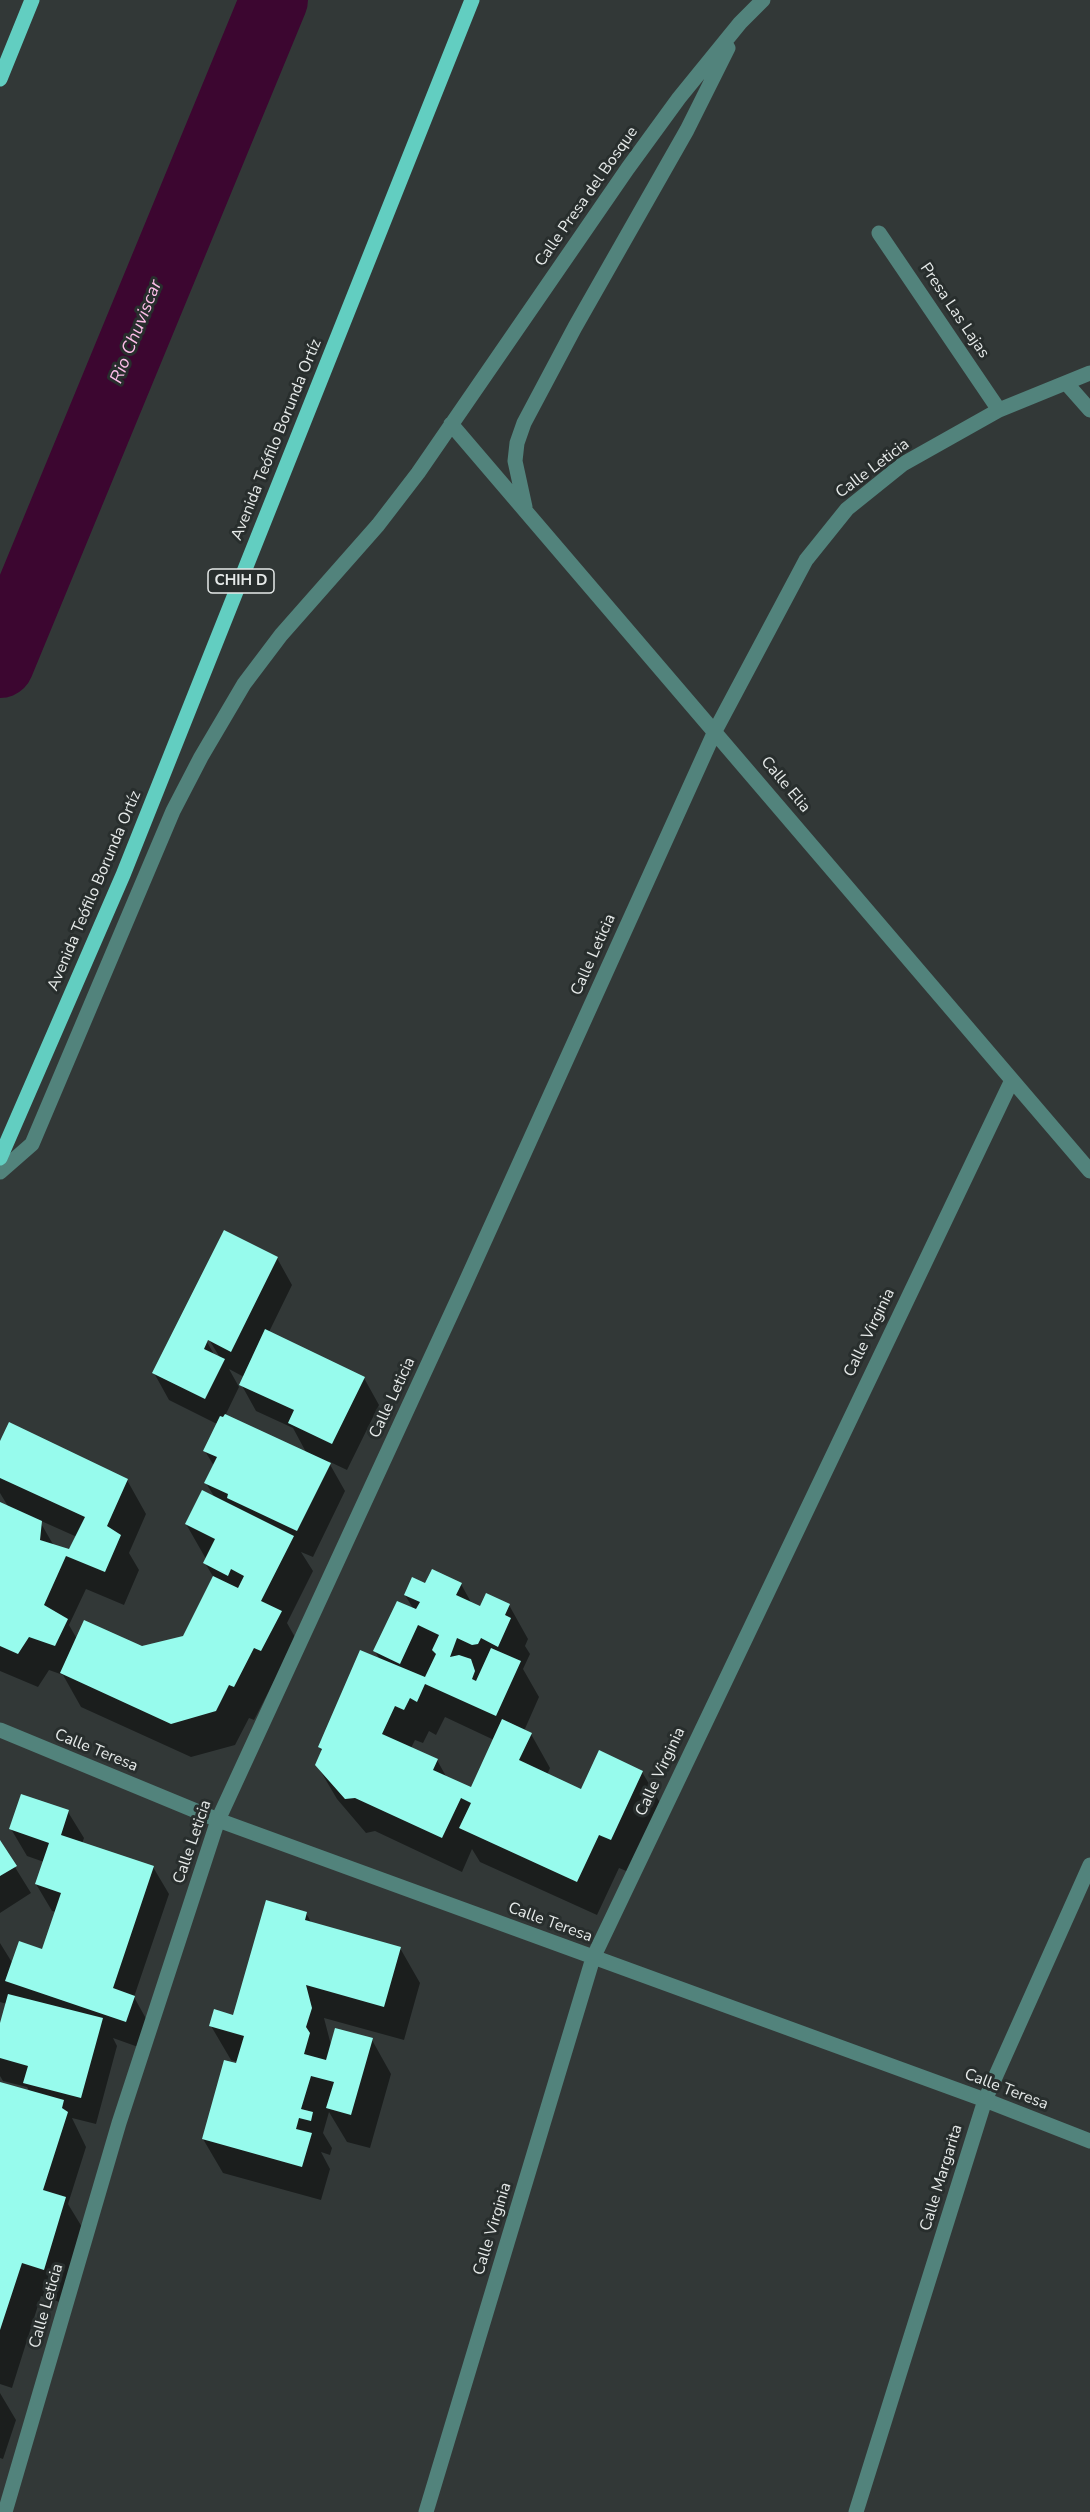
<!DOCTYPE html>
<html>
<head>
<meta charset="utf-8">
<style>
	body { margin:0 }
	canvas { display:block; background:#323837 }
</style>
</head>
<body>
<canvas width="1090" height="2512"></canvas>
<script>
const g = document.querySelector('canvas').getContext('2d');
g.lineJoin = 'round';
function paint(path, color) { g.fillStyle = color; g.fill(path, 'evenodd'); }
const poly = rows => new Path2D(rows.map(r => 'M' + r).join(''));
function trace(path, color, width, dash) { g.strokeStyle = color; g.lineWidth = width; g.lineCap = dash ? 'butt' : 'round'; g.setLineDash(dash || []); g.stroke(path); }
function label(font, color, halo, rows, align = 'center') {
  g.font = font + ' "Nunito Sans",sans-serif'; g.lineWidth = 6; g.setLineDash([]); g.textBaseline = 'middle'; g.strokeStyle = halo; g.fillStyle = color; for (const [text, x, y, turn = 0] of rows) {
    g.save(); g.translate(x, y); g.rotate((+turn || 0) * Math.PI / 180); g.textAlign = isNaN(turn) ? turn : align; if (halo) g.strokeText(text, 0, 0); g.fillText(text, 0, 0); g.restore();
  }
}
const shadow = poly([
	[277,1258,292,1285,269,1332,364,1378,379,1405,347,1470,328,1461,345,1491,313,1557,301,1552,313,1571,287,1623,300,1646,281,1684,274,1681,254,1720,249,1718,235,1745,191,1757,81,1707,63,1675,49,1670,38,1687,0,1671,0,1505,9,1508,0,1493,0,1444,127,1480,146,1514,129,1553,139,1570,124,1605,86,1589,69,1625,77,1639,142,1648,184,1637,214,1578,205,1563,206,1559,186,1524,215,1498,206,1483,214,1466,205,1451,217,1424,169,1400,154,1373],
	[205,1333,219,1356,215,1356,203,1335],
	[229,1369,244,1377,241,1384,256,1411,293,1428,307,1454,225,1416,239,1387],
	[39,1520,77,1537,70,1551,54,1546],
	[461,1584,472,1604,481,1608,509,1605,528,1639,525,1646,530,1654,523,1669,539,1697,524,1731,531,1734,550,1768,547,1775,582,1791,642,1772,662,1806,631,1873,619,1868,597,1915,480,1862,472,1849,462,1872,375,1831,366,1833,337,1799,317,1765,322,1752,319,1747,380,1660,375,1651,414,1610,405,1595,426,1585],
	[445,1717,494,1740,472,1789,447,1778,437,1760,411,1748,415,1740,423,1743,429,1731,436,1735],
	[68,1812,84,1838,82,1844,153,1867,169,1894,134,1997,149,2024,141,2048,113,2038,117,2046,96,2124,72,2118,86,2147,68,2204,85,2232,63,2303,41,2296,12,2388,0,2384,0,2084,30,2092,27,2087,3,2081,0,2076,0,2025,7,2004,0,2002,0,1943,13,1964,43,1950,56,1912,52,1911,36,1884,44,1862,27,1856,11,1829],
	[0,1843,31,1893,0,1913],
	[306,1913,312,1924,400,1948,420,1983,404,2040,324,2018,331,2045,372,2040,391,2074,370,2148,347,2142,329,2112,323,2133,332,2148,330,2155,321,2152,330,2169,321,2200,223,2173,203,2139,238,2062,231,2060,211,2026,234,2017],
	[0,2393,16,2420,3,2459,0,2458]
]);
const river = poly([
	[0,664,274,0]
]);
const building = poly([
	[224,1230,278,1257,231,1352,208,1340,204,1349,225,1359,205,1399,152,1373],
	[265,1329,365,1377,332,1444,288,1423,294,1410,239,1385],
	[225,1414,331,1463,297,1531,227,1498,228,1494,204,1483,217,1457,203,1451,220,1416,223,1417],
	[9,1422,128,1479,107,1526,121,1535,105,1572,66,1556,44,1605,68,1619,55,1646,29,1637,18,1654,0,1646,0,1502,42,1521,40,1540,69,1549,85,1517,0,1478,0,1441],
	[202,1490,294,1536,261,1601,282,1611,261,1651,254,1648,234,1687,229,1685,216,1711,171,1724,60,1673,84,1620,142,1646,183,1636,213,1576,238,1588,244,1576,231,1569,228,1576,203,1563,215,1539,185,1524],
	[432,1569,462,1583,456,1595,480,1606,486,1593,510,1604,505,1615,511,1618,498,1647,481,1638,478,1644,472,1645,457,1638,450,1657,459,1655,471,1659,475,1671,472,1679,476,1681,491,1648,521,1661,496,1716,425,1684,417,1702,410,1698,404,1710,395,1706,382,1734,438,1759,433,1770,471,1787,502,1719,532,1733,519,1760,581,1789,599,1750,643,1771,611,1840,599,1835,577,1882,459,1828,471,1803,461,1798,442,1838,355,1798,345,1799,315,1765,322,1749,318,1747,360,1650,425,1677,436,1654,432,1650,439,1635,418,1625,400,1664,373,1651,397,1601,416,1609,420,1602,404,1595,412,1577,425,1583],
	[21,1794,69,1810,61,1835,154,1866,113,1988,135,1996,126,2022,5,1981,19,1941,42,1949,61,1893,35,1884,49,1843,9,1829],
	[0,1840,17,1866,0,1876],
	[266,1900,307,1912,305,1920,401,1947,384,2007,306,1985,312,2008,306,2027,310,2033,304,2054,326,2060,335,2028,373,2038,351,2115,326,2108,334,2082,311,2076,301,2109,313,2112,311,2121,299,2118,296,2129,312,2133,302,2167,202,2139,224,2060,236,2063,244,2036,209,2026,214,2009,233,2015],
	[8,1994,103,2018,81,2098,23,2083,28,2066,0,2058,0,2023],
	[0,2082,64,2100,62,2108,68,2112,43,2190,66,2197,44,2270,22,2263,0,2330]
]);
const minor = poly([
	[879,233,999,410],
	[1067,384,1090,410],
	[451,424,1090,1171],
	[525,507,515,461,517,443,524,423,575,327,687,130,728,48],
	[0,1172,32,1144,173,811,201,757,244,684,281,635,378,525,418,473,628,168,679,98,740,23,763,0],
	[0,1730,218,1820,985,2100,1090,2141],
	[5,2512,119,2123,218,1820,464,1286,715,731,806,560,847,509,903,464,999,410,1090,373],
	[426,2512,593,1958,1012,1080],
	[856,2512,985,2100,1090,1865]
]);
const major = poly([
	[0,79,32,0],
	[0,1158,123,875,472,0]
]);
const shields = [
	[241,581,66]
];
const shieldNames = [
	["CHIH D",241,581]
];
const streetNames = [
	["Calle Presa del Bosque",587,197,-55],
	["Presa Las Lajas",954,311,56],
	["Avenida Teófilo Borunda Ortíz",277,440,-68],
	["Calle Leticia",873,469,-37],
	["Calle Elia",785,785,50],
	["Avenida Teófilo Borunda Ortíz",95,891,-67],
	["Calle Leticia",594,955,-66],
	["Calle Virginia",870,1333,-64],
	["Calle Leticia",393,1398,-65],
	["Calle Teresa",96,1751,22],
	["Calle Virginia",661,1772,-65],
	["Calle Leticia",193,1842,-71],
	["Calle Teresa",550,1923,20],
	["Calle Teresa",1006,2090,21],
	["Calle Margarita",942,2178,-73],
	["Calle Virginia",493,2229,-73],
	["Calle Leticia",47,2306,-74]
];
const waterNames = [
	["Rio Chuviscar",137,332,-68]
];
paint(shadow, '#0007');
trace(river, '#3c0630', 68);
paint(building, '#97fbed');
trace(minor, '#52837c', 15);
trace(major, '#62cec1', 15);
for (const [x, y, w] of shields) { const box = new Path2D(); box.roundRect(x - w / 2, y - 12, w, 24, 4.5); g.fillStyle = '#282e2d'; g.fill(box); trace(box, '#e6eae9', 1.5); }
label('bold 15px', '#e6eae9', null, shieldNames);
label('16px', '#e6eae9', '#282e2d', streetNames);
label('italic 18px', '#fcbde8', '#282e2d', waterNames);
</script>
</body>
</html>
